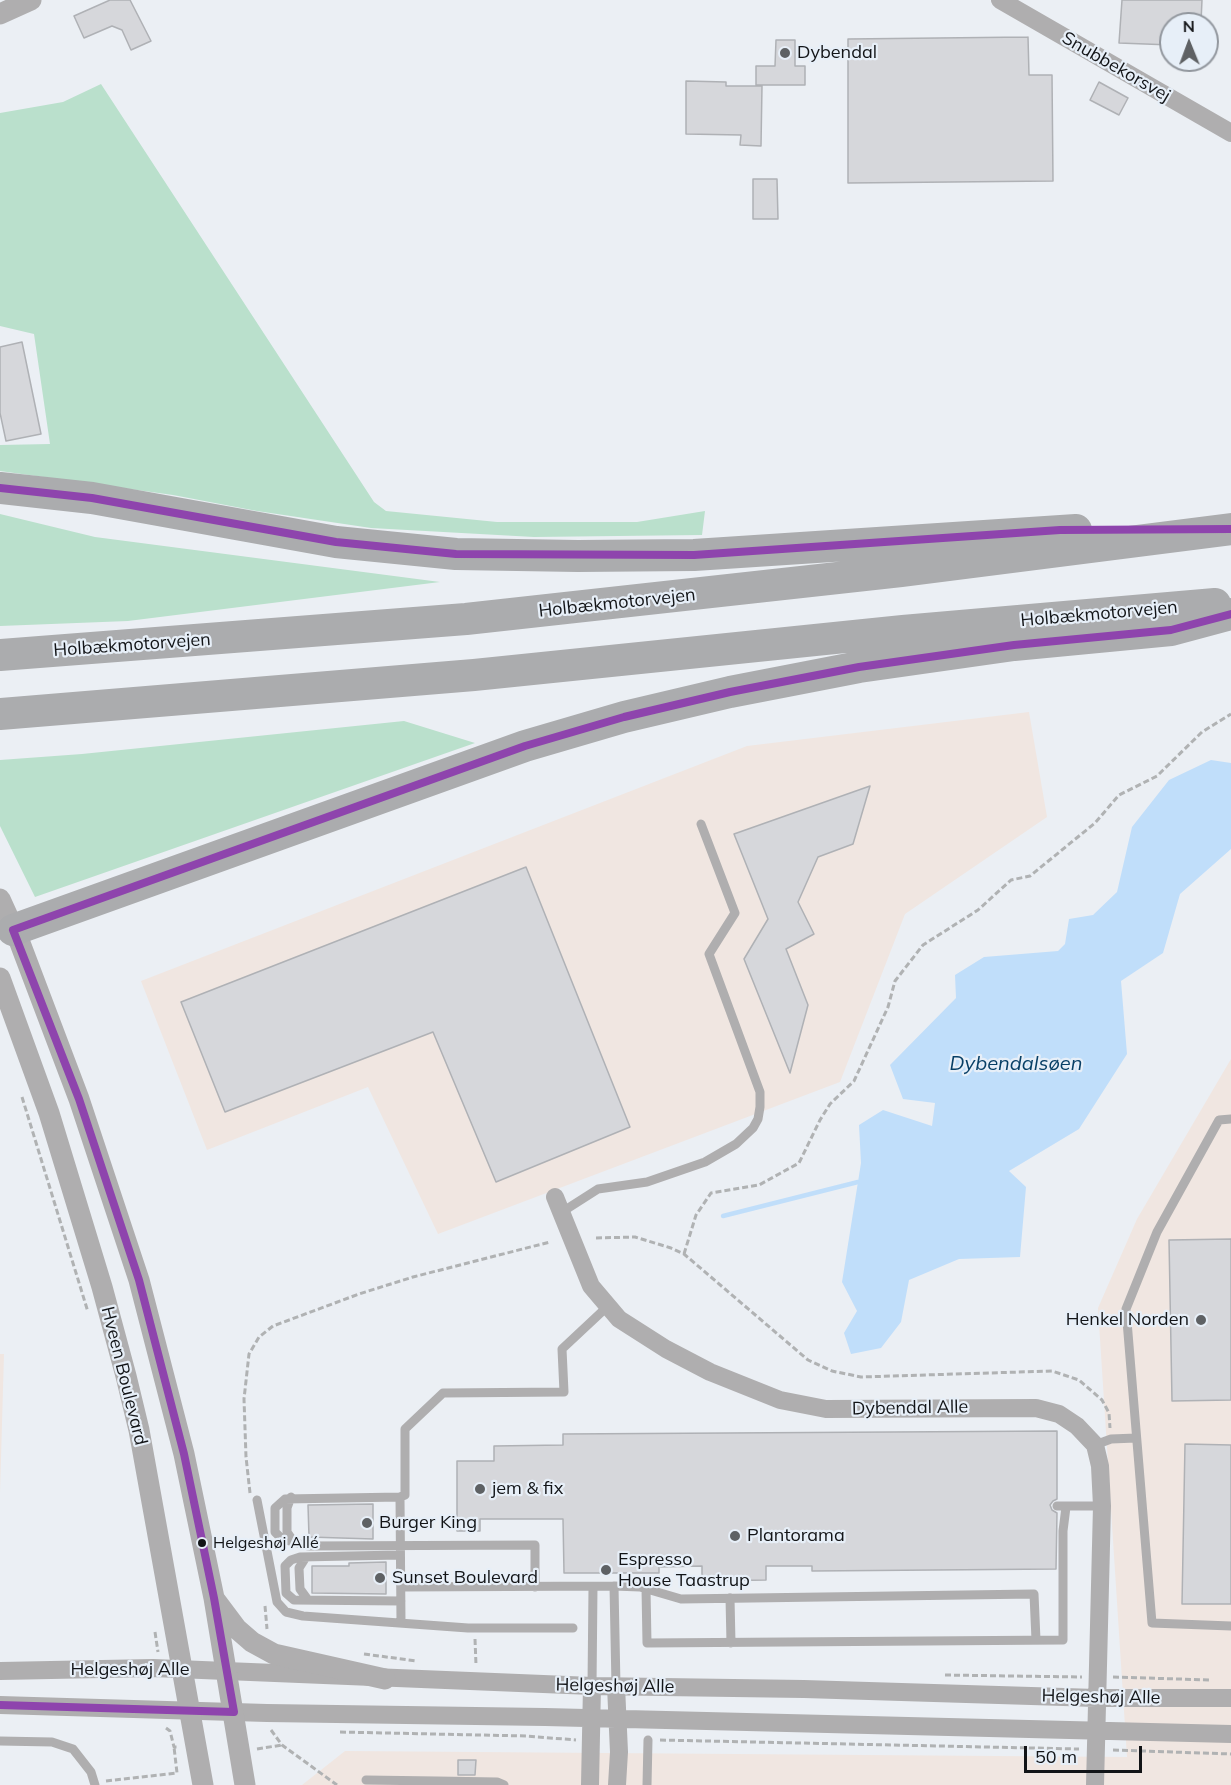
<!DOCTYPE html>
<html>
<head>
<meta charset="utf-8">
<style>
	body { margin:0 }
	#map { position:relative; width:1231px; height:1785px; overflow:hidden; background:#ebeff4; font-family:Mulish,sans-serif }
	canvas { display:block }
	.north { position:absolute; left:1159px; top:12px; width:60px; height:60px; box-sizing:border-box; background:#e7eff8; border:2px solid #92979e; border-radius:50%; rotate:359deg; font-size:16px; font-weight:700; line-height:24px; text-align:center; color:#121417 }
	.north::after { content:''; display:block; margin:auto; width:21px; height:27px; background:#5e6164; clip-path:polygon(50% 0,100% 100%,50% 72%,0 100%) }
	.scale { position:absolute; left:1024px; top:1746px; width:118px; height:27px; box-sizing:border-box; border:3px solid #121417; border-top:0; padding-left:8px; font-size:18px; line-height:21px; white-space:nowrap; color:#121417; -webkit-text-stroke:4px #e7eff8; paint-order:stroke }
</style>
</head>
<body>
<div id="map">
<canvas width="1231" height="1785"></canvas>
<div class="north">N</div>
<div class="scale">50 m</div>
</div>
<script>
const g = document.querySelector('canvas').getContext('2d');
g.lineJoin = 'round';
function paint(path, color) { g.fillStyle = color; g.fill(path, 'evenodd'); }
const poly = rows => new Path2D(rows.map(r => 'M' + r).join(''));
function trace(path, color, width, dash) { g.strokeStyle = color; g.lineWidth = width; g.lineCap = dash ? 'butt' : 'round'; g.setLineDash(dash || []); g.stroke(path); }
function label(font, color, halo, rows, align = 'center') {
  g.font = font + ' Mulish,sans-serif'; g.lineWidth = 4.5; g.setLineDash([]); g.textBaseline = 'middle'; g.strokeStyle = halo; g.fillStyle = color; for (const [text, x, y, turn = 0] of rows) {
    g.save(); g.translate(x, y); g.rotate((+turn || 0) * Math.PI / 180); g.textAlign = isNaN(turn) ? turn : align; if (halo) g.strokeText(text, 0, 0); g.fillText(text, 0, 0); g.restore();
  }
}
const industrial = poly([
	[1029,712,1047,817,905,914,840,1082,438,1234,368,1087,207,1150,141,981,747,746],
	[1231,1059,1231,1785,302,1785,345,1751,1127,1757,1098,1308,1137,1219],
	[0,1354,4,1354,0,1493]
]);
const green = poly([
	[101,84,374,502,386,511,497,522,637,522,705,511,702,535,534,537,371,528,257,511,173,495,0,471,0,445,50,444,34,334,0,326,0,113,63,102],
	[0,514,95,537,440,582,128,621,0,626],
	[404,721,475,743,35,897,0,826,0,760,82,754]
]);
const water = poly([
	[1211,760,1231,763,1231,849,1180,894,1163,953,1121,981,1127,1054,1079,1129,1009,1171,1026,1187,1020,1257,959,1259,909,1280,901,1322,881,1348,851,1354,844,1333,857,1311,842,1282,861,1163,859,1125,883,1110,932,1126,935,1103,903,1099,890,1065,956,998,955,975,984,957,1058,951,1065,944,1069,919,1093,915,1117,892,1132,827,1169,780]
]);
const stream = poly([
	[723,1216,858,1182]
]);
const building = poly([
	[110,0,130,0,151,41,131,50,122,30,112,26,84,38,74,16,110,0],
	[1122,0,1202,0,1201,22,1171,21,1171,45,1119,43,1122,0],
	[1028,37,1029,75,1052,75,1053,181,848,183,848,39,1028,37],
	[776,40,795,40,795,66,805,66,805,85,756,85,756,66,775,66,776,40],
	[686,81,726,82,726,86,762,86,761,146,740,145,741,135,686,134,686,81],
	[1099,82,1128,98,1119,115,1090,100,1099,82],
	[753,179,777,179,778,219,753,219,753,179],
	[22,342,41,434,6,441,0,413,0,347,22,342],
	[870,786,853,844,818,857,798,902,814,934,786,949,808,1005,790,1073,744,959,768,919,734,834,870,786],
	[526,867,630,1127,496,1182,433,1032,225,1112,181,1002,526,867],
	[1231,1239,1231,1400,1172,1401,1169,1240,1231,1239],
	[1057,1431,1057,1499,1053,1501,1050,1505,1052,1510,1057,1513,1056,1569,812,1571,812,1566,766,1566,766,1580,702,1581,702,1566,659,1567,659,1573,564,1573,563,1519,480,1519,480,1531,457,1531,457,1461,494,1461,494,1446,563,1445,563,1434,1057,1431],
	[1185,1444,1231,1445,1231,1604,1182,1604,1185,1444],
	[373,1504,373,1539,309,1537,308,1505,373,1504],
	[386,1562,386,1594,312,1593,312,1566,349,1566,349,1563,386,1562],
	[458,1760,476,1760,475,1775,458,1775,458,1760]
]);
const path = poly([
	[22,1097,88,1312],
	[596,1238,635,1237,671,1248,684,1254,808,1360,832,1371,861,1377,1052,1371,1079,1380,1102,1400,1109,1413,1110,1428],
	[684,1254,696,1215,711,1193,759,1185,799,1163,820,1120,830,1104,854,1081,888,1007,895,981,923,945,978,910,1011,880,1030,876,1095,823,1119,795,1157,776,1202,732,1231,714],
	[250,1493,246,1457,244,1399,249,1354,259,1337,273,1326,359,1294,413,1277,550,1242],
	[265,1606,267,1629],
	[155,1632,158,1652],
	[475,1639,476,1665],
	[364,1654,417,1661],
	[945,1675,1082,1677],
	[1113,1677,1211,1680],
	[166,1728,170,1731,174,1747,178,1747],
	[271,1730,282,1745,337,1785],
	[340,1732,526,1736,576,1740],
	[660,1740,1079,1749],
	[257,1749,282,1745],
	[1113,1750,1231,1754],
	[106,1781,177,1773,174,1747]
]);
const service = poly([
	[1231,1119,1219,1120,1157,1232,1126,1309,1152,1623,1231,1626],
	[562,1212,598,1189,647,1182,705,1162,736,1144,753,1128,758,1119,760,1107,760,1092,709,954,735,913,701,824],
	[1095,1445,1111,1439,1136,1438],
	[291,1497,287,1508,287,1532,294,1542],
	[400,1497,285,1499,275,1508,275,1532,282,1539,308,1546,535,1545,535,1587],
	[257,1500,277,1602,286,1612,303,1616,468,1628,573,1628],
	[1057,1506,1102,1506],
	[400,1555,300,1557,291,1560,285,1566,286,1593,294,1600,401,1601],
	[306,1557,299,1568,300,1589,308,1600],
	[614,1586,616,1686],
	[401,1587,614,1586,640,1587,681,1599,1034,1594,1036,1640],
	[646,1589,647,1643,1063,1640,1063,1531,1066,1507],
	[730,1598,731,1643],
	[401,1623,400,1497,405,1495,405,1429,443,1393,564,1392,562,1349,608,1306],
	[592,1686,593,1587],
	[0,1741,52,1742,73,1749,91,1772,95,1785],
	[366,1780,437,1781],
	[435,1785,437,1781,497,1782,504,1785],
	[647,1785,648,1740]
]);
const minor = poly([
	[1000,0,1231,133],
	[555,1197,591,1286,619,1319,666,1349,710,1372,780,1400,826,1409,1036,1408,1059,1414,1077,1426,1095,1445,1100,1466,1102,1506,1095,1785],
	[0,1671,153,1668,592,1686,804,1689,1096,1698,1231,1698],
	[616,1686,619,1752,617,1785],
	[0,1705,267,1713,545,1717,1231,1734],
	[590,1785,592,1686]
]);
const tertiary = poly([
	[0,14,31,0],
	[0,899,20,943,79,1099,139,1280,184,1454,214,1598,245,1785],
	[0,978,49,1113,102,1287,126,1376,139,1430,203,1785],
	[216,1601,237,1629,252,1642,274,1654,385,1679]
]);
const motorway = poly([
	[0,488,92,498,336,542,456,554,578,556,694,555,1076,530],
	[0,655,466,619,901,571,1231,529],
	[0,714,474,675,903,631,1215,604],
	[13,930,525,746,624,717,730,692,859,667,1014,645,1171,630,1231,614]
]);
const bus1 = poly([
	[0,488,92,498,336,542,456,554,694,555,1060,530,1231,529],
	[0,1705,234,1712,214,1598,184,1454,139,1280,79,1099,13,930,525,746,624,717,730,692,859,667,1014,645,1171,630,1231,614]
]);
const markers = [
	[785,53,6,"#5e6164"],
	[1201,1320,6,"#5e6164"],
	[480,1489,6,"#5e6164"],
	[367,1523,6,"#5e6164"],
	[735,1536,6,"#5e6164"],
	[202,1543,5,"#121417"],
	[606,1570,6,"#5e6164"],
	[380,1578,6,"#5e6164"]
];
const busNames = [
	["Helgeshøj Allé",213,1543]
];
const poiNames = [
	["Dybendal",797,53],
	["Henkel Norden",1189,1320,"right"],
	["jem & fix",492,1489],
	["Burger King",379,1523],
	["Plantorama",747,1536],
	["Espresso",618,1560],
	["House Taastrup",618,1581],
	["Sunset Boulevard",392,1578]
];
const streetNames = [
	["Snubbekorsvej",1116,67,30],
	["Holbækmotorvejen",617,603,-6],
	["Holbækmotorvejen",1099,614,-5],
	["Holbækmotorvejen",132,645,-4],
	["Hveen Boulevard",124,1376,76],
	["Dybendal Alle",910,1408,-1],
	["Helgeshøj Alle",130,1670],
	["Helgeshøj Alle",615,1686,1],
	["Helgeshøj Alle",1101,1697,1]
];
const waterNames = [
	["Dybendalsøen",1016,1064]
];
paint(industrial, '#f0e6e1');
paint(green, '#bae0cc');
paint(water, '#c0defa');
trace(stream, '#c0defa', 4.5);
paint(building, '#d6d7db');
trace(building, '#afb1b5', 1.5);
trace(path, '#b0b2b3', 3, [6, 3]);
trace(service, '#afaeaf', 9);
trace(minor, '#afaeaf', 18);
trace(tertiary, '#afaeaf', 21);
trace(motorway, '#abacae', 32);
trace(bus1, '#8e44ad', 8);
for (const [x, y, r, color] of markers) { const dot = new Path2D(); dot.arc(x, y, r, 0, 2 * Math.PI); g.fillStyle = color; g.fill(dot); trace(dot, '#e7eff8', 2); }
label('16px', '#121417', '#e7eff8', busNames, 'left');
label('18px', '#121417', '#e7eff8', poiNames, 'left');
label('18px', '#121417', '#e7eff8', streetNames);
label('italic 20px', '#073f66', '#e7eff8', waterNames);
</script>
</body>
</html>
